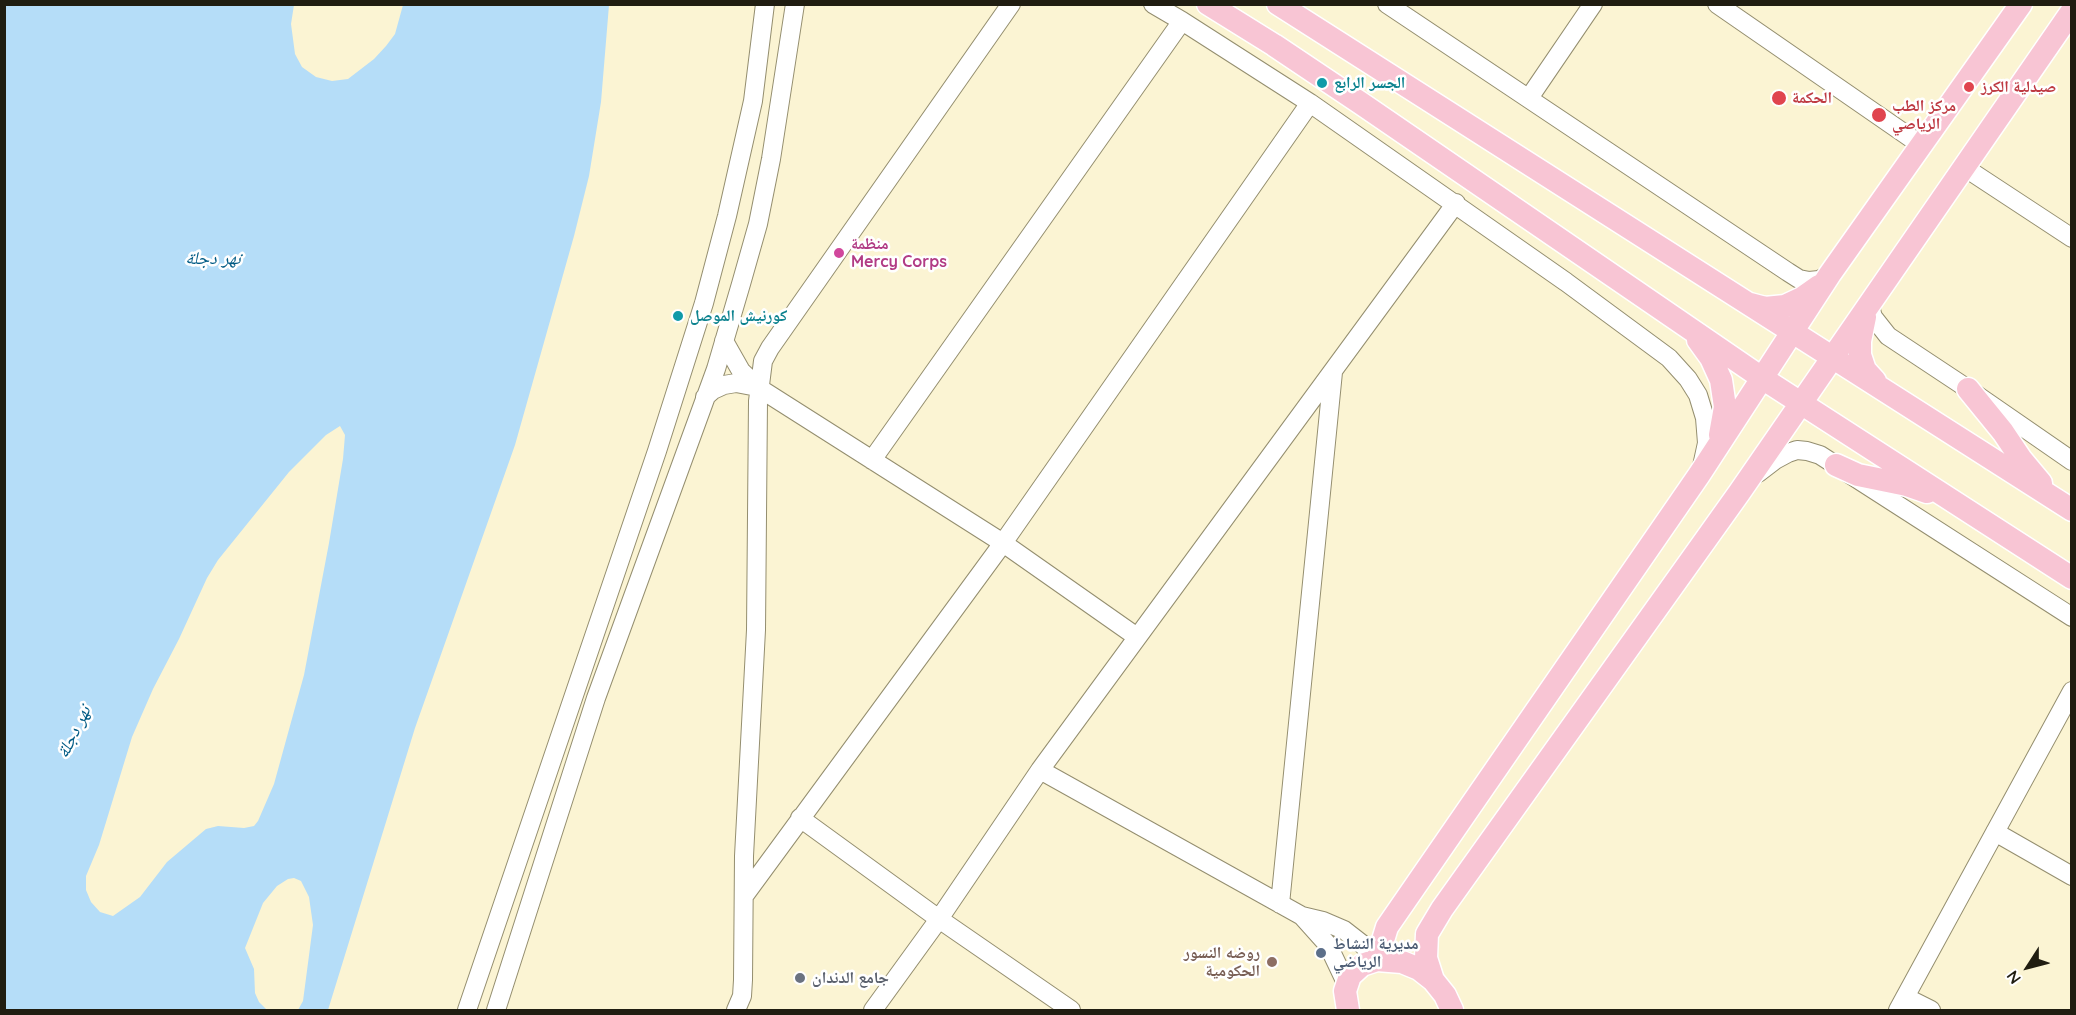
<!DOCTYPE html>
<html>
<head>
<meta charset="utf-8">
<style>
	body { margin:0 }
	#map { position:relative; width:2076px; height:1015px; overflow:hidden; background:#fbf4d3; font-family:Quicksand,sans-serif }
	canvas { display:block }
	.frame { position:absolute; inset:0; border:6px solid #201d11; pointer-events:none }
	.north { position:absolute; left:1998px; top:937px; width:60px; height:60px; -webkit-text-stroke:4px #fff; paint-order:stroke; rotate:234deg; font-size:16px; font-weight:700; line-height:24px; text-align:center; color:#201d11 }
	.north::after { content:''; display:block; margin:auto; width:21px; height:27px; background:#201d11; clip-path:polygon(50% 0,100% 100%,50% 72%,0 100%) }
</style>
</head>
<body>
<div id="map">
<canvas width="2076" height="1015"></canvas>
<div class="frame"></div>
<div class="north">N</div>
</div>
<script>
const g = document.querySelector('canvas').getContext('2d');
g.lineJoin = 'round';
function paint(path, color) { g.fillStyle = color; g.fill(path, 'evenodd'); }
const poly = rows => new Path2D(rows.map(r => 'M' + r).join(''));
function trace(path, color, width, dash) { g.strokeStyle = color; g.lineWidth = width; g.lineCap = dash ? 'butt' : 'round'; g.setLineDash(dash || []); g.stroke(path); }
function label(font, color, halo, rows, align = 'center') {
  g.font = font + ' Quicksand,"Noto Naskh Arabic",sans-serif'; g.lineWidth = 5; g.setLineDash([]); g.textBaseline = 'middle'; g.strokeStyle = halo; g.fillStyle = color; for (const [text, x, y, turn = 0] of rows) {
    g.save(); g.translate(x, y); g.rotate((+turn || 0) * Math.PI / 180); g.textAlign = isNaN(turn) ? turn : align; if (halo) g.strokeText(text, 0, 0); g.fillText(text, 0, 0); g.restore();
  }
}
const water = poly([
	[5,4,294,5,291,24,295,54,302,67,316,77,332,81,348,79,374,59,386,46,395,34,403,5,609,5,601,102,589,176,574,236,515,445,415,728,328,1010,298,1010,303,1001,313,925,309,897,301,881,294,878,288,879,277,886,263,903,245,948,254,969,255,993,259,1002,267,1010,5,1010],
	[340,426,345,435,343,459,329,543,304,675,274,784,258,821,254,826,244,828,218,826,206,829,167,862,140,897,113,916,100,912,91,902,86,890,86,876,99,845,132,737,153,689,179,639,207,578,218,560,289,472,326,435]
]);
const minor = poly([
	[1153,4,1182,21,1310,103,1566,282,1669,358,1688,379,1698,395,1705,418,1707,443,1702,466],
	[1387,4,1788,272,1799,279,1809,281,1819,280,1829,275],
	[1717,4,1921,145],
	[1529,98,1593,4],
	[1964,167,2072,238],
	[1872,300,1871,310,1873,317,1888,336,1968,389,2072,461],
	[724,341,741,371,759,388,1003,543,1137,637],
	[705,397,713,390,724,385,736,383,757,387],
	[872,460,1182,21],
	[1758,473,1775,460,1788,453,1797,450,1807,451,1820,455,2072,617],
	[1040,770,1302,916,1323,921,1344,930,1362,944,1377,960],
	[800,818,939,919,1071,1010],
	[1995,832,2072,876],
	[744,896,1003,543,1310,103],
	[1280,904,1333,372],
	[1302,916,1328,945,1347,985],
	[1905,997,1931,1010],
	[467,1010,657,451,704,303,727,216,753,101,765,4],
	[496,1010,596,698,716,369,741,284,758,224,771,159,795,4],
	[736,1010,742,996,743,980,744,856,756,630,758,401,763,361,770,348,1011,4],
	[873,1010,939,919,1040,770,1456,203],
	[1898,1010,2072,691]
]);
const major = poly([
	[1208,4,1274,45,1362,104,1762,378,2072,578],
	[1278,4,2072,510],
	[1750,304,1765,308,1785,306,1802,298,1819,286],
	[1865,317,1860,341,1860,355,1865,370,1875,381],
	[1698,340,1711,358,1721,380,1725,407,1720,435],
	[1968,389,2003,432,2021,459,2041,483],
	[1836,465,1858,475,1907,485,1927,492],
	[1377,960,1387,927,1699,475,1830,274,2021,4],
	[1433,980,1426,958,1427,934,1442,909,1739,493,2072,11],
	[1348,1010,1345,991,1350,976,1362,965,1377,960,1402,962,1419,969,1433,980,1445,995,1452,1010]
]);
const markers = [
	[1322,83,6,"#0f9aa8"],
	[1969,87,6,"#e0444e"],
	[1779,98,8,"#e0444e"],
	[1879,115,8,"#e0444e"],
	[839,253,6,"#d1479c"],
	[678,316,6,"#0f9aa8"],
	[1321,953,6,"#5c6f8a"],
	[1272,962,6,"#8d6e63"],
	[800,978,6,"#6b7280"]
];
const cultureNames = [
	["الجسر الرابع",1334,83],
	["كورنيش الموصل",690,316]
];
const healthNames = [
	["صيدلية الكرز",1981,87],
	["الحكمة",1792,98],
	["مركز الطب",1892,106],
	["الرياصي",1892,124]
];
const hotelNames = [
	["منظمة",851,244],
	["Mercy Corps",851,262]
];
const serviceNames = [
	["مديرية النشاط",1333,944],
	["الرياضي",1333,962]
];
const educationNames = [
	["روضه النسور",1260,953],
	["الحكومية",1260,971]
];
const worshipNames = [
	["جامع الدندان",812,978]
];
const waterNames = [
	["نهر دجلة",213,259],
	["نهر دجلة",74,732,-64]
];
paint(water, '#b5ddf8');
trace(minor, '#948e6f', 20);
trace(major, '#fff', 25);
trace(minor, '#fff', 18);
trace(major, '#f8c5d4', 22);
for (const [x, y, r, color] of markers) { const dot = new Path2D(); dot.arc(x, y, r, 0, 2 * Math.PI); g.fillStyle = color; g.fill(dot); trace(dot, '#fff', 2); }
label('bold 16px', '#0d838f', '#fff', cultureNames, 'left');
label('bold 16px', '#be3a42', '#fff', healthNames, 'left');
label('bold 16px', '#b23c85', '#fff', hotelNames, 'left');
label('bold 16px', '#4e5e75', '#fff', serviceNames, 'left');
label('bold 16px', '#785e54', '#fff', educationNames, 'right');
label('bold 16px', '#5b616d', '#fff', worshipNames, 'left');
label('italic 18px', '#015b85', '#fff', waterNames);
</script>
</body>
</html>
